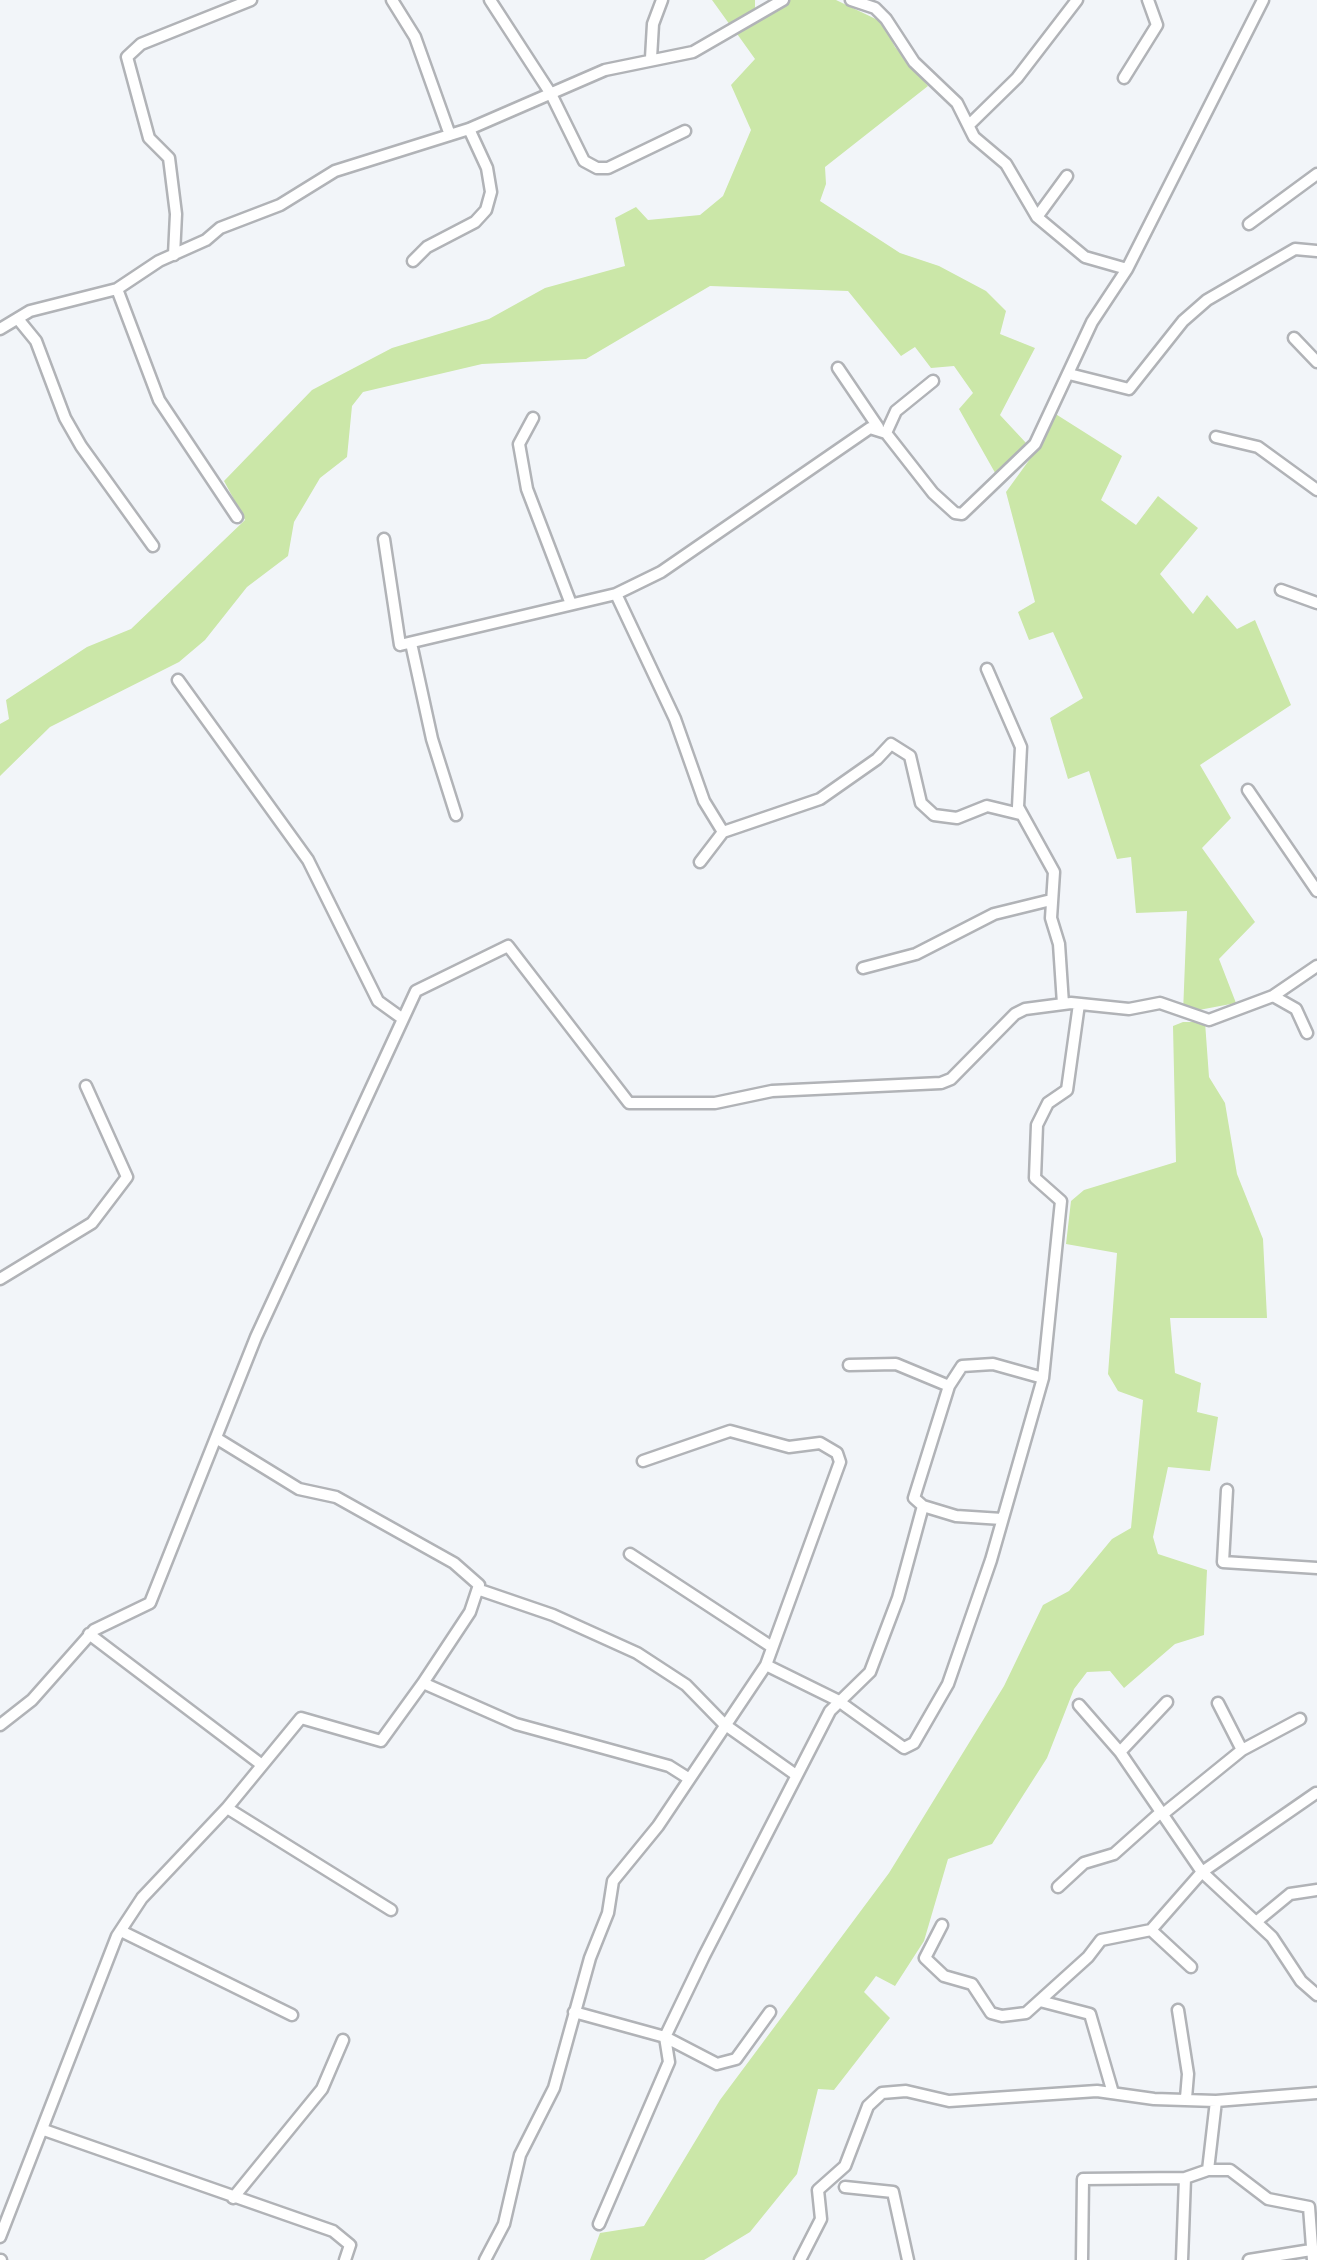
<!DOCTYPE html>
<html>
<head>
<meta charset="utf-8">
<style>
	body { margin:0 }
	canvas { display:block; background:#f2f5f9 }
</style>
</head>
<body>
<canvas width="1317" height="2260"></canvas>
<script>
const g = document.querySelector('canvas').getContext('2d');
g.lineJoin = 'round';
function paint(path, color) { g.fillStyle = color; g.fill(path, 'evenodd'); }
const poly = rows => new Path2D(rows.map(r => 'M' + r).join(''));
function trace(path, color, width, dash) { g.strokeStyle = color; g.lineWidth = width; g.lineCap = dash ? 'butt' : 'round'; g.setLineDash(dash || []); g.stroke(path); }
const green = poly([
	[712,0,755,0,755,9,730,25],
	[788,0,836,0,882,22,895,47,928,86,825,167,826,184,820,201,900,253,939,266,986,291,1006,311,1000,334,1035,348,1000,415,1027,444,1015,462,998,478,959,409,973,393,954,366,931,368,915,347,901,356,848,291,710,286,586,359,482,364,363,392,352,406,347,457,320,478,294,522,288,556,247,587,205,640,179,662,50,727,0,776,0,724,9,719,6,700,87,647,131,629,245,520,224,481,312,390,392,348,489,319,545,288,625,266,615,218,636,207,648,220,700,215,723,196,751,130,731,85,755,59,735,31],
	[1054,413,1122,456,1101,500,1136,525,1158,496,1198,528,1160,574,1193,614,1207,595,1237,629,1255,620,1291,705,1200,765,1231,818,1202,848,1255,922,1219,959,1236,1003,1183,1013,1187,911,1136,913,1131,857,1117,859,1089,771,1068,779,1050,718,1083,698,1053,632,1029,640,1018,612,1035,602,1006,492,1035,452],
	[1183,1022,1205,1022,1209,1077,1225,1103,1237,1174,1263,1239,1267,1318,1170,1318,1175,1373,1201,1383,1197,1412,1218,1417,1210,1471,1168,1467,1153,1537,1158,1554,1207,1570,1204,1635,1175,1644,1124,1688,1110,1671,1087,1672,1074,1689,1047,1758,992,1844,948,1859,924,1941,895,1986,876,1976,864,1992,890,2018,834,2090,818,2089,797,2174,750,2232,704,2260,590,2260,600,2233,644,2226,720,2100,889,1873,1004,1686,1043,1605,1069,1591,1112,1539,1131,1528,1143,1400,1118,1391,1108,1374,1117,1253,1066,1244,1071,1201,1084,1190,1176,1162,1173,1026]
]);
const minor = poly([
	[392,0,415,37,450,135],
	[490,0,551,94,584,161,597,168,608,168,685,131],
	[851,0,875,8,886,19,914,62,957,103,974,137,1006,164,1037,217,1085,257,1127,269,1263,0],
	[651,58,653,24,662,0],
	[1124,78,1157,25,1148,0],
	[969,125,1017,78,1077,0],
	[1037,217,1067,176],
	[1249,224,1317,174],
	[174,255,176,214,169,158,149,138,127,57,141,44,251,0],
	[413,261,427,247,475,222,486,210,491,192,487,168,469,129],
	[117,289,159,400,237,517],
	[18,319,36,341,65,418,81,446,153,546],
	[0,329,30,311,117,289,159,261,206,240,220,228,280,205,335,171,469,129,605,70,693,52,783,0],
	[1294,338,1317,362],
	[838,368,878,427],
	[1069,374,1129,389,1183,321,1207,300,1295,249,1317,251],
	[533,418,519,444,527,489,571,604],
	[886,433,896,411,933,381],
	[1216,437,1258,447,1317,490],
	[384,539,400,645,616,594,661,572,870,428,886,433,933,493,955,513,962,514,1035,444,1092,322,1127,269],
	[1281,590,1317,603],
	[616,594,675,719,704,801,723,832],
	[411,643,432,739,456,815],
	[987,669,1021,747,1018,807,1054,872,1051,918,1059,944,1063,1004],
	[178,680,308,860,378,1001,403,1019],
	[1248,790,1317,891],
	[700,862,723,832,820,799,877,759,891,744,910,756,921,803,934,815,957,818,987,806,1020,814],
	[863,968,916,954,994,914,1051,900],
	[1273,996,1296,1009,1307,1033],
	[0,1279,92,1223,127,1177,86,1086],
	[849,1365,896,1364,949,1386,914,1498,923,1506,956,1516,1002,1519],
	[949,1386,962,1366,993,1364,1043,1378],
	[216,1438,299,1489,336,1497,454,1563,479,1585,470,1612,423,1683],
	[1227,1490,1223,1562,1317,1568],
	[630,1554,772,1647],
	[480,1590,553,1615,637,1653,686,1685,724,1724,796,1775],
	[89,1634,262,1765],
	[766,1665,837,1700,904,1748,914,1743,948,1684,991,1560,1043,1378,1061,1201,1035,1178,1037,1125,1048,1103,1067,1090,1079,1004],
	[1167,1702,1120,1752,1202,1872,1272,1937,1301,1981,1317,1995],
	[1218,1703,1242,1750],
	[1079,1705,1120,1752],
	[0,1725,32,1700,94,1630,150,1603,256,1337,416,991,508,946,629,1103,715,1103,772,1091,941,1083,951,1079,1015,1014,1025,1009,1071,1003,1129,1009,1160,1003,1209,1020,1273,996,1317,966],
	[227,1808,391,1910],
	[1163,1814,1242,1750,1300,1719],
	[1058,1887,1084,1863,1114,1854,1161,1812],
	[1256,1922,1290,1894,1317,1890],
	[942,1925,925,1958,944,1976,972,1984,991,2013,1002,2016,1026,2013,1088,1957,1101,1940,1151,1930,1202,1872,1316,1793],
	[1151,1930,1191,1967],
	[121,1931,292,2015],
	[1040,2001,1090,2014,1113,2093],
	[1178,2010,1188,2074,1186,2098],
	[574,2012,665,2037,717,2064,736,2059,770,2012],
	[1216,2101,1317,2093],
	[44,2130,333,2231,350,2245,345,2260],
	[1208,2170,1230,2170,1268,2199,1309,2207,1313,2260],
	[845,2187,893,2192,908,2260],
	[233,2198,322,2089,343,2040],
	[599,2224,669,2062,665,2037,704,1956,830,1711,870,1672,898,1598,923,1506],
	[0,2237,117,1936,142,1898,227,1808,301,1718,381,1741,423,1683,516,1724,669,1766,688,1778],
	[0,2260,1,2260],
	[485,2260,504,2224,520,2155,554,2088,590,1958,608,1913,613,1881,658,1826,766,1665,840,1462,837,1453,820,1443,789,1447,730,1431,643,1461],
	[800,2260,821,2219,818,2190,845,2166,868,2106,882,2093,906,2091,949,2101,1097,2091,1154,2099,1216,2101,1208,2170,1185,2178,1182,2260],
	[1082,2260,1083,2179,1185,2178],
	[1249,2260,1311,2250]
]);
paint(green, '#cbe7a8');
trace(minor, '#b1b3b7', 15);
trace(minor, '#fff', 10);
</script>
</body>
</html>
